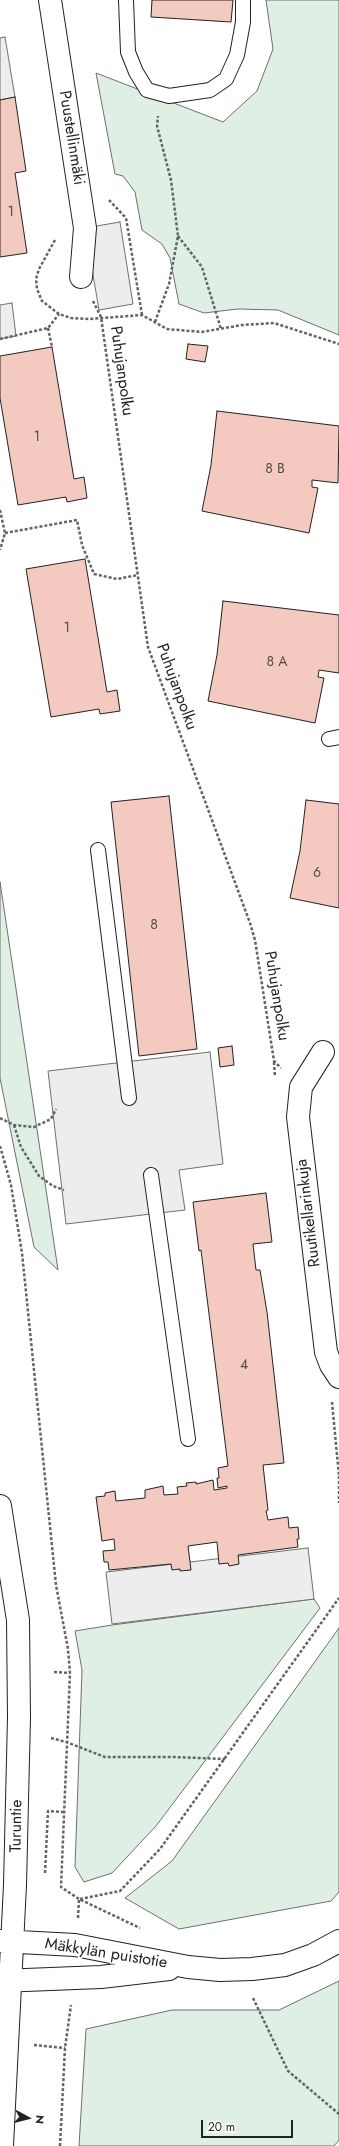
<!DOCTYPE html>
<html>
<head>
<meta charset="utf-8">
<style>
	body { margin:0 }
	#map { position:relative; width:339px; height:2146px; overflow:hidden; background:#fff; font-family:Jost,sans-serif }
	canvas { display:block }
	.north { position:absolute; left:8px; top:2098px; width:40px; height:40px; -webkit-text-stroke:3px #fff; paint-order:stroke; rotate:97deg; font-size:11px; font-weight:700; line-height:16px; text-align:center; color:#222 }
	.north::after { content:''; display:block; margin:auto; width:14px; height:18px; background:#222; clip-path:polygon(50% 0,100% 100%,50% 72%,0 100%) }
	.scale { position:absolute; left:201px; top:2120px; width:92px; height:18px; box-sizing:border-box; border:2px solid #222; border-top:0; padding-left:5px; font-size:12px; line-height:14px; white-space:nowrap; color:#222; -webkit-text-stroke:3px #fff; paint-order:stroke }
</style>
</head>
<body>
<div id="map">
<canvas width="339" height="2146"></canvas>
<div class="north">N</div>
<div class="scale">20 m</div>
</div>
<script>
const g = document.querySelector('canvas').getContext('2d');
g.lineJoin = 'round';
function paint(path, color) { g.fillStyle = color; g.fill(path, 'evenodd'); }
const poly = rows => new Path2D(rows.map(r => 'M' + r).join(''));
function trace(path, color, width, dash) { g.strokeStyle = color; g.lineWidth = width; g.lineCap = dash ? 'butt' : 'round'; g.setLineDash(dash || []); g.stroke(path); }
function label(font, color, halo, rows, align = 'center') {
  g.font = font + ' Jost,sans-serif'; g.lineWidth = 3; g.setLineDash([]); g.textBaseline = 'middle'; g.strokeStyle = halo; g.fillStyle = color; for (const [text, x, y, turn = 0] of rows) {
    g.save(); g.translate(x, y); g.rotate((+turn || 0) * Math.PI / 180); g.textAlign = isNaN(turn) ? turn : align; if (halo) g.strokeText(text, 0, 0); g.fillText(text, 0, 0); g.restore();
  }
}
const green = poly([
	[266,0,339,0,339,335,278,310,238,309,204,313,179,304,170,258,162,244,142,230,135,192,123,176,115,174,96,73,223,122,257,91,273,49,266,0],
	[0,882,58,1270,34,1247,0,1078,0,882],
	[314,1599,320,1608,156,1826,112,1873,84,1882,75,1867,82,1670,75,1631,112,1625,314,1599],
	[339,1628,339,1892,331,1901,179,1929,125,1898,172,1861,339,1628],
	[339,1981,339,2140,334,2146,79,2146,86,2029,172,2010,279,2010,339,1981]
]);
const parking = poly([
	[5,37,15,97,0,100,0,38,5,37],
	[120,222,133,304,99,310,85,228,120,222],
	[12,303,16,336,0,339,0,305,12,303],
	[210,1052,223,1164,179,1170,185,1210,66,1224,48,1071,210,1052],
	[308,1548,314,1599,112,1624,106,1572,308,1548]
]);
const building = poly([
	[152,0,233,0,231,22,151,17,152,0],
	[15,97,26,171,15,173,27,253,0,257,0,100,15,97],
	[188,344,208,346,205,362,186,359,188,344],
	[52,347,74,479,84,477,87,498,67,502,66,497,18,505,0,398,0,356,52,347],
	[217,411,339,426,338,483,312,480,312,487,318,488,309,533,202,511,211,465,217,411],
	[85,559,107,692,117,690,120,711,100,714,99,709,51,717,26,569,85,559],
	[223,601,339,615,339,673,319,670,318,677,324,678,315,723,208,701,217,655,223,601],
	[169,796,197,1049,139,1056,111,802,169,796],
	[306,800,339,804,339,908,290,898,300,851,306,800],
	[232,1046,234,1065,220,1067,218,1048,232,1046],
	[266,1193,272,1242,253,1244,256,1270,260,1270,267,1312,284,1463,263,1465,268,1510,266,1511,268,1520,288,1517,289,1528,298,1527,299,1539,297,1539,298,1547,238,1555,239,1564,229,1566,228,1563,219,1564,217,1542,188,1546,191,1570,180,1571,180,1569,172,1570,171,1564,109,1570,108,1562,104,1562,103,1551,115,1550,114,1539,102,1541,96,1497,105,1496,105,1493,115,1491,116,1501,145,1498,145,1490,163,1486,164,1495,178,1494,177,1487,187,1486,186,1483,196,1482,196,1484,213,1480,214,1490,227,1488,227,1486,218,1488,217,1478,219,1478,218,1468,228,1466,201,1250,199,1251,193,1202,266,1193]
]);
const path = poly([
	[109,200,126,218,142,315],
	[178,236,202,267,221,329],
	[55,240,39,269,36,279,37,289,42,301,59,314,71,318,89,319,142,315,167,329,202,332,242,325,274,323,339,344],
	[93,301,101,317,148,647,250,923,255,940,274,1061,281,1068],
	[155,322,169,284,178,236,171,180,157,126,158,116],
	[48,328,52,347],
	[0,339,48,328,59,314],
	[0,510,5,533,0,550],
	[5,533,77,520,82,545,94,574,117,579,138,575],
	[274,1062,275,1077],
	[0,1118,14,1125,34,1127,51,1119,56,1109],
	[14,1125,21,1147,39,1176,53,1186,64,1190],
	[0,1146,11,1185,22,1253,56,1585,68,1649,70,1673,61,1887,79,1899,140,1928],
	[332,1402,339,1476],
	[339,1476,339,1503],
	[54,1672,70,1673],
	[51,1738,66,1742,105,1757,174,1757,225,1759],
	[45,1873,48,1811,63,1812],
	[80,1899,120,1891,160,1849,339,1598],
	[78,1918,79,1899],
	[253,1998,288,2071,339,2114],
	[34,2045,65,2048],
	[60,2146,65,2048,71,2005]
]);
const lane = poly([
	[126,0,128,52,136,72,147,90,169,96,210,90,226,79,237,55,243,22,243,0],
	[329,739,339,737],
	[98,850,129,1098],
	[151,1175,188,1439]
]);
const street = poly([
	[50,0,85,228,81,277],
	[323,1052,301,1087,298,1117,326,1352,331,1365,339,1377]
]);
const secondary = poly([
	[0,1506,18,1620,19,1717,15,1885,2,2146],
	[0,1941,75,1945,188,1967,220,1970,252,1969,285,1965,313,1955,339,1941],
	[0,1981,101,1977,169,1969]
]);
const numberNames = [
	["1",11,213],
	["1",37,438],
	["8 B",275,470],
	["1",67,629],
	["8 A",277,663],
	["6",317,874],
	["8",154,926],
	["4",244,1366]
];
const streetNames = [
	["Puustellinmäki",71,138,81],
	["Puhujanpolku",121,371,82],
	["Puhujanpolku",176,687,70],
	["Puhujanpolku",276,996,81],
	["Ruutikellarinkuja",309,1213,-97],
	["Turuntie",17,1826,-89],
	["Mäkkylän puistotie",106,1954,9]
];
paint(green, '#e0efe3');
trace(green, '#6f6f6f', 1);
paint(parking, '#ededed');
trace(parking, '#6f6f6f', 1);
paint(building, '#f3c9c0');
trace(building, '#222', 1);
trace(lane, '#222', 16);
trace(street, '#222', 24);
trace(secondary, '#222', 24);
trace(path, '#646464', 2.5, [3, 2]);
trace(lane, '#fff', 14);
trace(street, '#fff', 22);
trace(secondary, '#fff', 22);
label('14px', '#564c4a', null, numberNames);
label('16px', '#222', '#fff', streetNames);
</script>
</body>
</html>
